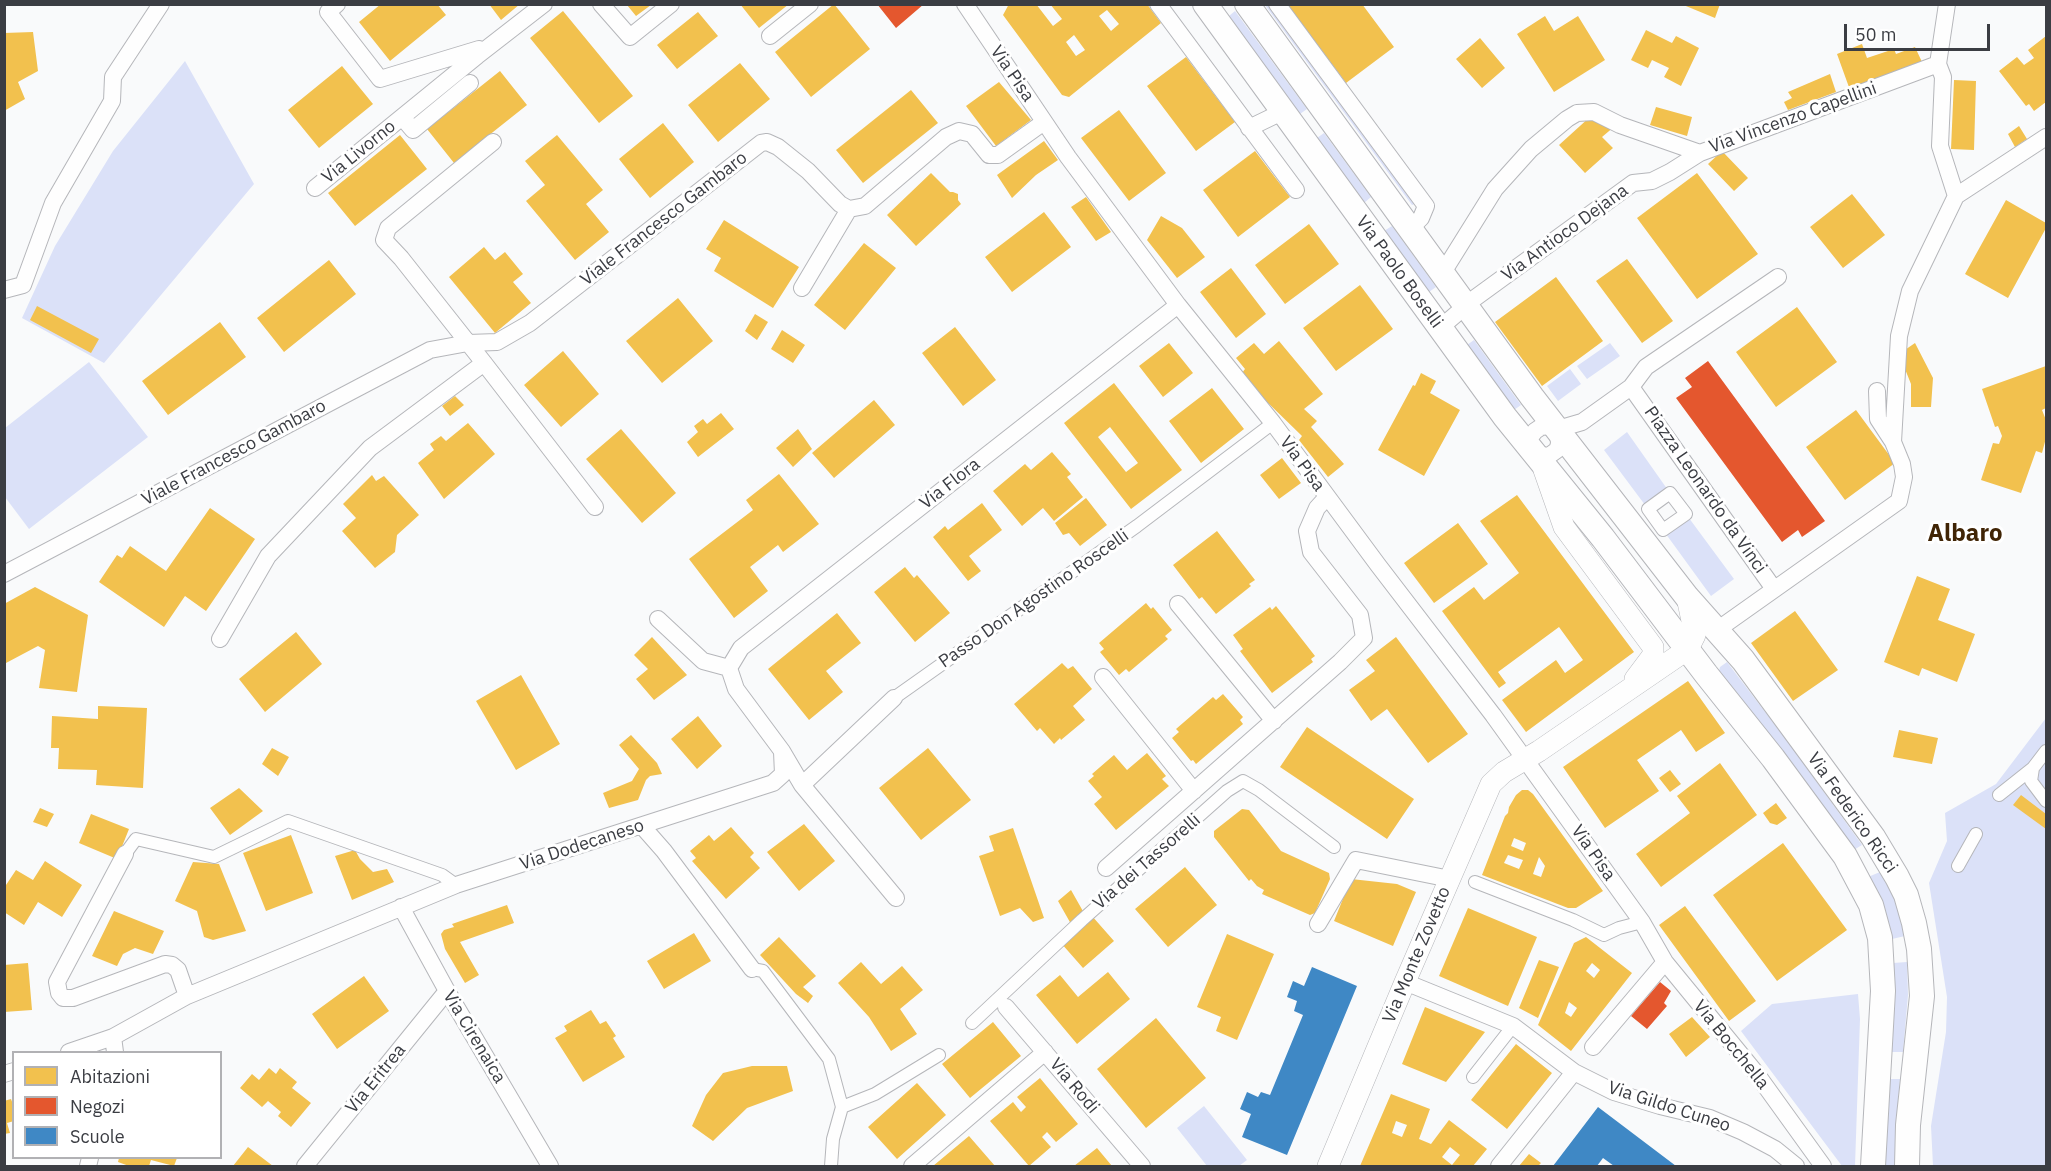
<!DOCTYPE html>
<html>
<head>
<meta charset="utf-8">
<style>
	body { margin:0 }
	#map { position:relative; width:2051px; height:1171px; overflow:hidden; background:#f9fafb; font-family:"IBM Plex Sans",sans-serif }
	canvas { display:block }
	.frame { position:absolute; inset:0; border:6px solid #3b3d43; pointer-events:none }
	.legend { position:absolute; left:12px; top:1051px; width:210px; height:108px; box-sizing:border-box; background:#fff; border:2px solid #b1b1b4; margin:0; padding:8px 10px; list-style:none; font-size:18px; color:#3b3d43 }
	.legend li { display:flex; align-items:center; gap:12px; height:30px }
	.legend b { width:30px; border:2px solid #b1b1b4 }
	.scale { position:absolute; left:1844px; top:24px; width:146px; height:27px; box-sizing:border-box; border:3px solid #3b3d43; border-top:0; padding-left:8px; font-size:18px; line-height:21px; white-space:nowrap; color:#3b3d43; -webkit-text-stroke:4px #fff; paint-order:stroke }
</style>
</head>
<body>
<div id="map">
<canvas width="2051" height="1171"></canvas>
<div class="frame"></div>
<ul class="legend">
<li><b style="height:16px;background:#f2c14e"></b>Abitazioni</li>
<li><b style="height:16px;background:#e4572e"></b>Negozi</li>
<li><b style="height:16px;background:#3f88c5"></b>Scuole</li>
</ul>
<div class="scale">50 m</div>
</div>
<script>
const g = document.querySelector('canvas').getContext('2d');
g.lineJoin = 'round';
function paint(path, color) { g.fillStyle = color; g.fill(path, 'evenodd'); }
const poly = rows => new Path2D(rows.map(r => 'M' + r).join(''));
function trace(path, color, width, dash) { g.strokeStyle = color; g.lineWidth = width; g.lineCap = dash ? 'butt' : 'round'; g.setLineDash(dash || []); g.stroke(path); }
function label(font, color, halo, rows, align = 'center') {
  g.font = font + ' "IBM Plex Sans",sans-serif'; g.lineWidth = 6; g.setLineDash([]); g.textBaseline = 'middle'; g.strokeStyle = halo; g.fillStyle = color; for (const [text, x, y, turn = 0] of rows) {
    g.save(); g.translate(x, y); g.rotate((+turn || 0) * Math.PI / 180); g.textAlign = isNaN(turn) ? turn : align; if (halo) g.strokeText(text, 0, 0); g.fillText(text, 0, 0); g.restore();
  }
}
const green = poly([
	[1265,5,1271,5,1417,203,1412,205],
	[1235,11,1307,109,1300,114,1229,16],
	[185,61,254,184,104,363,22,318,55,246,113,151],
	[1324,133,1371,197,1364,203,1317,138],
	[1392,226,1436,287,1429,292,1384,231],
	[1474,340,1521,405,1514,410,1467,345],
	[1610,343,1620,356,1587,379,1577,366],
	[89,362,148,437,29,529,5,497,5,428],
	[1570,369,1581,384,1558,401,1547,386],
	[1627,432,1670,493,1648,509,1604,450],
	[1686,514,1734,579,1711,596,1663,530],
	[1727,662,1788,742,1862,845,1852,851,1779,749,1719,671,1720,667],
	[2046,718,2046,1166,1933,1166,1931,1126,1946,1032,1947,997,1929,883,1947,841,1945,813,1996,784],
	[1880,872,1894,898,1905,936,1892,939,1882,903,1868,877],
	[1907,962,1908,995,1903,1052,1891,1052,1895,994,1893,963],
	[1858,994,1860,1019,1855,1166,1842,1166,1741,1031,1772,1004],
	[1888,1079,1900,1079,1896,1127,1896,1166,1884,1166],
	[1204,1106,1247,1160,1239,1166,1207,1166,1177,1128]
]);
const homes = poly([
	[381,4,437,4,446,15,390,61,359,22],
	[489,4,520,4,501,20],
	[740,4,789,4,759,28],
	[834,4,870,49,811,97,775,52],
	[1009,4,1036,4,1053,26,1062,19,1050,4,1147,4,1161,23,1069,97,1062,95,1003,15],
	[1107,10,1119,24,1111,31,1099,16],
	[1074,35,1085,50,1076,56,1066,42],
	[1287,4,1362,4,1394,47,1346,83],
	[1681,4,1720,4,1715,18],
	[627,5,651,5,636,16],
	[563,11,633,96,599,123,530,38],
	[698,12,718,36,677,69,657,45],
	[1545,16,1554,31,1578,16,1605,60,1554,92,1517,34],
	[1646,30,1672,43,1676,36,1699,48,1681,86,1664,77,1669,68,1652,60,1648,68,1631,60],
	[33,32,38,71,18,82,25,99,4,111,4,33],
	[2046,36,2046,102,2034,111,2029,104,2026,106,1999,71,2017,57,2024,65,2034,58,2028,50],
	[1480,38,1505,68,1482,88,1456,59],
	[1862,44,1867,58,1894,49,1896,54,1915,47,1922,62,1850,90,1837,54],
	[1186,57,1235,122,1196,151,1147,86],
	[740,63,770,99,718,142,688,105],
	[342,66,373,104,319,148,288,110],
	[500,71,527,105,454,163,427,129],
	[1830,74,1836,92,1788,110,1784,102,1792,98,1788,92],
	[1954,80,1976,81,1974,150,1951,149],
	[999,82,1031,120,996,146,966,106],
	[911,90,938,123,863,183,836,150],
	[1656,107,1692,117,1687,136,1650,125],
	[1119,110,1166,173,1129,201,1081,138],
	[1591,116,1615,126,1602,137,1613,148,1585,173,1559,145],
	[663,123,694,162,650,198,619,159],
	[2019,126,2027,139,2015,147,2008,134],
	[400,135,427,169,355,226,328,193],
	[557,135,603,190,586,204,609,232,575,260,526,201,545,185,525,161],
	[1044,141,1058,160,1036,175,1012,198,997,175],
	[1255,151,1290,197,1238,237,1203,190],
	[1722,151,1748,178,1734,191,1708,164],
	[931,173,950,192,953,192,958,194,958,200,961,204,916,246,887,215],
	[1697,173,1758,254,1697,299,1637,218],
	[1852,194,1885,235,1843,268,1810,227],
	[1086,197,1111,232,1096,241,1071,207],
	[2006,200,2046,223,2046,228,2008,298,1965,274],
	[1044,212,1071,247,1012,292,985,257],
	[1161,216,1182,228,1205,257,1177,278,1147,240],
	[724,220,799,267,773,308,714,271,721,258,706,249],
	[1309,224,1339,264,1285,304,1255,265],
	[864,243,896,268,845,330,814,305],
	[484,247,495,260,505,252,523,274,513,282,531,303,495,333,449,277],
	[1627,259,1673,321,1642,343,1596,281],
	[329,260,356,294,284,352,257,318],
	[1231,268,1266,314,1236,338,1200,292],
	[1556,277,1603,341,1542,386,1495,322],
	[1360,285,1393,329,1336,371,1303,328],
	[678,298,713,341,662,383,626,341],
	[37,306,99,339,91,353,30,320],
	[1797,307,1837,362,1776,407,1736,352],
	[755,314,768,322,757,340,745,331],
	[220,322,246,357,168,415,142,381],
	[955,327,996,380,963,406,922,353],
	[782,330,805,345,793,363,771,349],
	[1279,341,1323,394,1304,409,1317,421,1311,427,1344,464,1328,477,1299,440,1302,436,1263,398,1242,373,1245,369,1236,358,1254,343,1264,354],
	[1169,343,1193,373,1163,397,1139,366],
	[1915,343,1933,378,1931,407,1911,407,1911,384,1899,354],
	[563,351,599,394,561,427,524,385],
	[2046,366,2046,408,2042,410,2046,420,2046,438,2042,453,2036,451,2021,493,1981,480,1993,443,1999,444,2002,436,1998,426,1995,427,1982,389],
	[1421,373,1436,381,1430,393,1460,410,1424,476,1378,450,1413,385,1415,386],
	[1114,383,1182,470,1131,509,1064,423],
	[1110,427,1138,463,1126,472,1098,437],
	[1212,388,1244,429,1201,463,1169,421],
	[455,396,464,405,450,416,442,406],
	[874,400,895,425,834,478,812,453],
	[1856,410,1895,463,1845,500,1806,447],
	[721,413,734,429,698,457,687,442,698,432,694,426,703,419,707,424],
	[468,423,495,454,444,499,418,463,434,450,430,444,441,436,446,441],
	[621,429,676,493,642,523,586,459],
	[798,429,812,449,793,467,776,448],
	[1052,452,1071,474,1067,477,1083,497,1054,521,1043,508,1022,526,993,491,1025,464,1031,470],
	[1282,458,1301,483,1279,499,1260,475],
	[779,474,819,524,783,552,778,545,750,567,768,591,734,618,689,559,753,510,746,500],
	[372,475,376,481,384,476,419,515,397,535,395,552,375,568,342,531,356,518,343,504],
	[1517,495,1634,652,1526,732,1502,700,1556,660,1565,673,1583,660,1559,627,1498,672,1506,683,1499,688,1442,611,1474,587,1484,600,1519,573,1480,521],
	[1086,498,1107,525,1080,546,1069,533,1063,535,1055,523],
	[982,503,1002,530,969,556,981,571,968,581,933,537,945,526,948,530],
	[210,508,255,539,206,611,185,596,164,627,99,582,117,555,122,558,130,546,166,571],
	[1458,523,1488,564,1434,603,1404,563],
	[1217,531,1255,580,1249,584,1251,586,1216,614,1202,597,1199,599,1173,565],
	[905,567,914,578,917,575,950,613,915,642,874,592],
	[1917,576,1950,589,1938,620,1975,634,1957,682,1922,668,1919,676,1884,662],
	[35,587,88,615,77,692,39,688,45,650,38,646,6,663,4,659,4,604],
	[1146,603,1151,609,1153,607,1172,630,1165,636,1168,639,1129,672,1126,669,1119,675,1100,652,1104,649,1099,643],
	[1276,606,1315,656,1311,659,1313,662,1272,693,1240,651,1243,649,1233,635,1270,607,1272,610],
	[1795,611,1838,670,1793,701,1751,643],
	[837,613,861,643,826,671,843,692,809,720,768,669],
	[296,632,322,664,265,712,239,679],
	[652,637,687,675,654,700,636,679,648,669,634,655],
	[1396,637,1468,734,1428,763,1387,709,1371,721,1349,690,1375,671,1366,660],
	[1062,663,1068,669,1073,666,1092,689,1073,706,1085,720,1061,740,1060,738,1054,744,1040,728,1037,731,1014,704],
	[521,675,560,744,516,770,476,701],
	[1688,681,1725,733,1696,752,1681,730,1637,760,1659,791,1605,828,1563,767],
	[1223,694,1243,717,1240,720,1243,724,1196,764,1193,760,1191,761,1172,738,1179,732,1176,729,1213,697,1216,700],
	[98,706,147,708,143,788,96,785,97,770,58,769,59,748,51,748,52,716,98,719],
	[698,716,722,746,697,769,671,739],
	[1307,727,1414,799,1387,839,1280,767],
	[1899,730,1938,738,1932,764,1893,757],
	[631,735,657,763,662,774,650,776,646,780,638,800,609,808,603,793,632,781,639,769,619,745],
	[272,748,289,757,278,776,262,764],
	[928,748,971,800,921,840,879,788],
	[1147,753,1166,776,1162,779,1169,786,1116,830,1094,804,1102,797,1088,781,1094,776,1092,774,1114,755,1127,770],
	[1720,763,1757,815,1661,887,1636,854,1690,813,1677,796],
	[1670,770,1681,784,1670,792,1659,778],
	[239,788,263,811,230,835,210,808],
	[1522,790,1528,790,1533,794,1603,891,1576,908,1568,908,1482,875,1505,816,1508,813,1509,807,1516,795],
	[1514,838,1526,843,1523,851,1511,846],
	[1508,855,1523,860,1519,869,1504,863],
	[1539,857,1545,866,1541,877,1533,874],
	[2021,795,2046,814,2046,829,2013,805],
	[1776,803,1787,818,1777,825,1770,823,1763,813],
	[40,808,54,814,47,827,33,822],
	[1242,809,1249,810,1281,851,1329,873,1330,879,1315,913,1310,915,1262,894,1264,890,1257,886,1251,879,1249,881,1214,837,1214,831],
	[91,814,129,829,117,859,79,843],
	[804,824,835,861,799,891,767,852],
	[731,827,754,853,750,857,760,868,726,899,692,861,696,858,690,851,709,835,714,841],
	[1013,828,1044,918,1033,922,1020,908,1000,916,979,856,994,851,989,836],
	[291,835,313,893,266,911,243,853],
	[1783,843,1847,930,1777,981,1713,895],
	[355,850,360,859,373,872,387,869,394,882,352,900,335,856],
	[45,861,82,885,62,917,38,902,24,925,4,912,4,888,16,870,33,880],
	[193,862,219,864,246,931,213,940,204,937,197,911,175,901],
	[1185,867,1217,905,1168,947,1135,909],
	[1351,879,1397,884,1416,892,1393,946,1334,921],
	[1071,890,1084,913,1071,924,1058,901],
	[507,905,514,923,460,942,479,975,465,983,445,949,441,934,444,930,454,927,452,924],
	[1685,906,1756,1001,1729,1021,1659,925],
	[1468,908,1537,937,1508,1006,1439,976],
	[114,911,164,931,153,954,135,948,123,954,117,966,92,956],
	[1092,916,1114,941,1083,968,1061,943],
	[694,933,711,961,664,989,647,961],
	[1227,934,1274,954,1237,1040,1216,1031,1221,1017,1197,1007],
	[779,937,816,976,803,987,813,996,808,1003,796,994,760,955],
	[1586,937,1632,973,1571,1051,1538,1025,1574,943],
	[1592,963,1600,970,1594,978,1586,971],
	[1569,1002,1577,1008,1571,1017,1565,1013],
	[1539,960,1559,967,1538,1018,1519,1008],
	[861,962,881,984,902,966,923,990,900,1009,917,1034,891,1051,869,1017,838,983],
	[28,963,32,1010,4,1012,4,965],
	[1108,972,1130,999,1077,1044,1036,995,1060,975,1078,997],
	[364,976,389,1011,337,1049,312,1014],
	[1425,1007,1485,1032,1446,1082,1402,1064],
	[591,1010,600,1024,606,1021,616,1036,613,1038,625,1057,583,1082,555,1038,567,1031,564,1026],
	[1692,1017,1710,1037,1686,1057,1669,1034],
	[1156,1018,1206,1078,1146,1128,1097,1069],
	[993,1022,1021,1056,970,1098,942,1064],
	[1516,1044,1552,1073,1507,1129,1471,1100],
	[752,1066,787,1066,793,1091,747,1108,713,1141,692,1126,706,1095,723,1073],
	[269,1068,276,1074,280,1068,297,1082,292,1088,311,1103,291,1127,278,1116,281,1112,268,1101,262,1107,240,1088,252,1074,259,1080],
	[1040,1078,1078,1124,1056,1142,1047,1132,1042,1137,1051,1147,1029,1166,990,1121,1013,1102,1021,1112,1026,1107,1017,1097],
	[917,1083,946,1115,897,1159,868,1127],
	[1391,1094,1430,1109,1419,1139,1431,1144,1449,1120,1487,1149,1473,1166,1360,1166],
	[1396,1121,1407,1125,1402,1137,1392,1133],
	[1450,1147,1460,1155,1452,1165,1442,1157],
	[11,1099,14,1107,14,1121,7,1123,10,1133,4,1134,4,1101],
	[969,1136,995,1166,933,1166],
	[248,1147,273,1166,233,1166],
	[1097,1148,1112,1166,1074,1166],
	[1529,1154,1541,1163,1538,1166,1519,1166],
	[119,1158,177,1158,174,1166,151,1160,149,1166,129,1166,118,1162]
]);
const shops = poly([
	[877,4,924,4,896,28],
	[1708,361,1825,521,1802,537,1798,530,1782,542,1676,398,1692,387,1685,378],
	[1660,982,1671,991,1664,1003,1667,1006,1647,1029,1631,1016]
]);
const schools = poly([
	[1312,967,1357,986,1287,1155,1242,1137,1251,1114,1240,1109,1247,1092,1258,1097,1261,1092,1270,1095,1303,1015,1294,1011,1297,1001,1287,997,1293,981,1304,986],
	[1598,1107,1676,1166,1614,1166,1603,1158,1597,1166,1553,1166]
]);
const pedestrian = poly([
	[1670,493,1686,514,1663,530,1648,509,1670,493],
	[894,698,1137,526,1273,423],
	[2033,768,2031,781,2046,801],
	[1999,795,2033,768,2046,751],
	[125,854,136,839,214,857,288,821,442,875,456,885],
	[1958,866,1976,834],
	[1475,882,1573,920,1604,935,1619,928,1642,922],
	[752,969,763,971,829,1059,842,1107,833,1139,831,1166],
	[972,1023,1082,920,1227,791,1243,781,1259,790,1334,847],
	[1473,1077,1513,1026],
	[842,1107,875,1094,939,1055]
]);
const minor = poly([
	[337,4,328,12,380,79,479,49],
	[601,4,630,37,671,4],
	[965,4,1068,157,1178,305,1273,423,1378,565,1493,715,1642,922,1665,962,1756,1073,1823,1166],
	[1158,4,1296,190],
	[1277,4,1426,206,1421,218,1410,229],
	[1947,4,1938,64,1943,77,1940,146,1956,196],
	[770,36,810,4],
	[402,117,413,130,470,83],
	[1249,128,1282,112],
	[493,142,388,228,384,240,401,258,484,363,595,507],
	[315,188,477,56,544,4],
	[1442,274,1495,189,1531,149,1567,119,1577,113,1594,112,1620,125,1700,153,1938,64],
	[802,288,849,209],
	[4,290,23,285,53,203,112,101,113,77,161,4],
	[1440,328,1475,298,1633,183,1652,181,1670,172,1700,153],
	[1631,387,1774,589],
	[1877,391,1878,419,1893,442],
	[1525,444,1535,431,1541,427,1549,426,1558,429,1582,422,1631,387,1646,367,1778,277],
	[1534,453,1543,456,1550,455,1557,450,1559,444,1558,429],
	[4,574,430,350,468,343,497,342,530,323,761,143,767,142,778,147,808,171,840,204,849,209,865,206,946,137,959,131,972,134,989,155,998,155,1044,122],
	[1178,604,1274,721],
	[658,619,703,661,729,668],
	[1717,630,1899,501,1904,477,1902,464,1893,442,1899,336,1910,291,1956,196,2046,137],
	[220,639,268,556,370,448,484,363],
	[1103,677,1194,791],
	[802,785,894,698],
	[642,826,664,851,752,969],
	[125,854,57,982,59,993,63,998,73,998,165,964,172,965,178,970,187,996],
	[1106,868,1340,662,1364,638,1360,615,1311,552,1307,531,1317,508,1327,497],
	[896,898,802,785,782,751,736,689,729,668,741,648,1178,305],
	[401,907,447,991,550,1166],
	[1318,924,1356,860,1450,879],
	[1405,982,1513,1026,1574,1072,1614,1092,1660,1106,1710,1118,1743,1132,1775,1149,1796,1166],
	[1006,1007,1142,1166],
	[113,1037,115,1052],
	[1593,1047,1665,962],
	[69,1052,113,1037,187,996,456,885,773,783,783,774,782,752],
	[4,1074,14,1071],
	[88,1166,90,1158],
	[305,1166,447,991],
	[912,1166,1045,1052],
	[1499,1166,1574,1072]
]);
const tertiary = poly([
	[1544,470,1564,527,1653,647,1653,655,1635,679],
	[1328,1166,1405,982,1491,784,1504,772,1539,751,1688,649,1695,635,1687,597]
]);
const secondary = poly([
	[1205,4,1505,417,1603,538,1706,674,1773,758,1845,856,1871,905,1880,938,1883,991,1873,1166],
	[1247,4,1532,397,1687,597,1743,660,1873,837,1897,877,1906,895,1914,923,1919,949,1922,996,1908,1125,1907,1166]
]);
const streetNames = [
	["Via Pisa",1012,74,56],
	["Via Vincenzo Capellini",1793,118,-20],
	["Via Livorno",359,152,-39],
	["Viale Francesco Gambaro",664,219,-38],
	["Via Antioco Dejana",1565,233,-36],
	["Via Paolo Boselli",1399,272,54],
	["Viale Francesco Gambaro",234,453,-28],
	["Via Pisa",1302,464,54],
	["Via Flora",950,484,-38],
	["Piazza Leonardo da Vinci",1705,490,55],
	["Passo Don Agostino Roscelli",1034,599,-35],
	["Via Federico Ricci",1852,813,55],
	["Via Dodecaneso",582,845,-18],
	["Via Pisa",1593,853,55],
	["Via dei Tassorelli",1147,862,-41],
	["Via Monte Zovetto",1417,955,-67],
	["Via Cirenaica",474,1037,59],
	["Via Bocchella",1731,1045,51],
	["Via Eritrea",376,1079,-51],
	["Via Rodi",1074,1086,50],
	["Via Gildo Cuneo",1669,1107,18]
];
const districtNames = [
	["Albaro",1965,534]
];
paint(green, '#dbe1f8');
paint(homes, '#f2c14e');
paint(shops, '#e4572e');
paint(schools, '#3f88c5');
trace(pedestrian, '#b5b6ba', 14);
trace(minor, '#b5b6ba', 18);
trace(tertiary, '#b5b6ba', 22);
trace(secondary, '#b5b6ba', 26);
trace(pedestrian, '#fefefe', 12);
trace(minor, '#fefefe', 16);
trace(tertiary, '#fefefe', 21);
trace(secondary, '#fefefe', 24);
label('18px', '#3b3d43', '#fff', streetNames);
label('bold 24px', '#402405', '#fff', districtNames);
</script>
</body>
</html>
